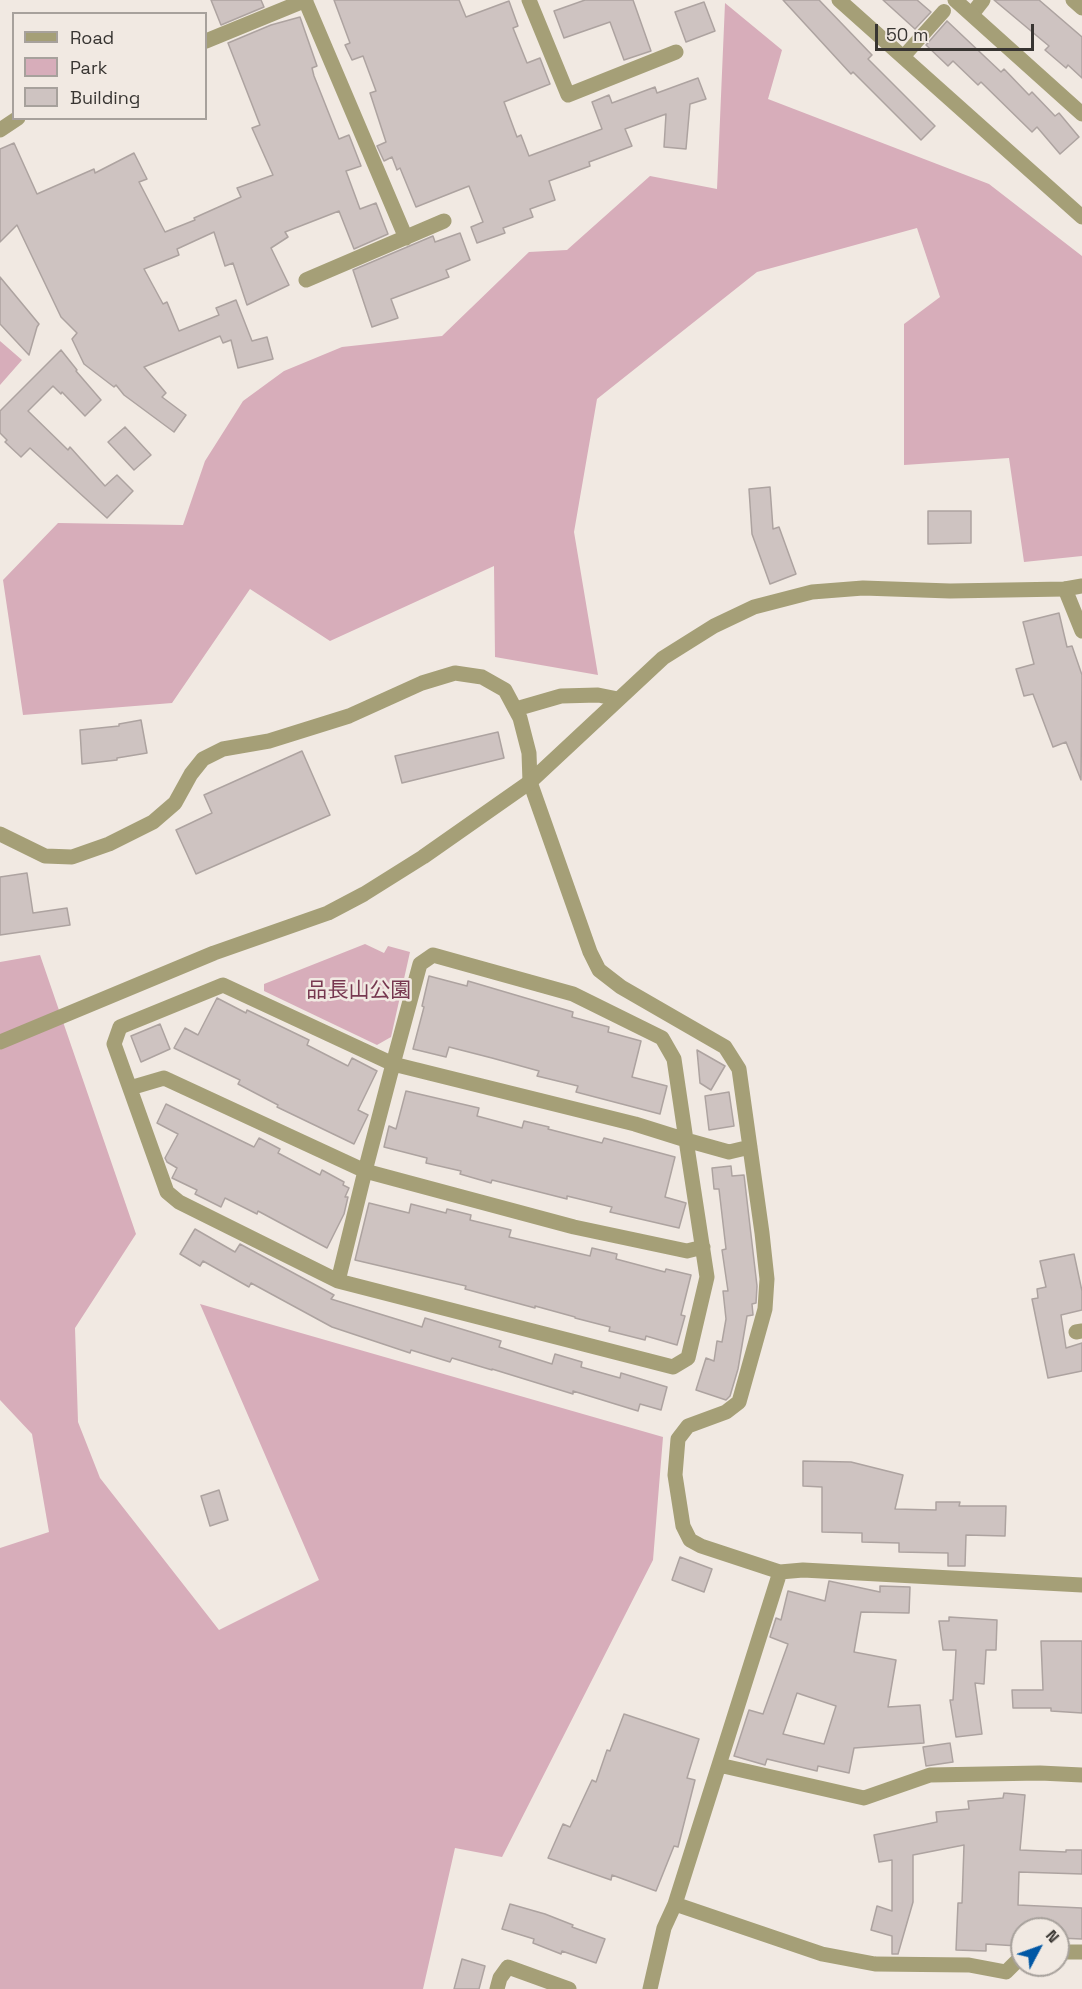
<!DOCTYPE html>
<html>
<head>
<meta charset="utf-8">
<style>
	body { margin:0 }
	#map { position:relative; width:1082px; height:1989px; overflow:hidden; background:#f1e9e2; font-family:"Space Grotesk",sans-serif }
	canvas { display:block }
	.legend { position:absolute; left:12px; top:12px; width:195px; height:108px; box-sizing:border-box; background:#f1e9e2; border:2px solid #a7a19c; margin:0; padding:8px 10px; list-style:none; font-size:18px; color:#383532 }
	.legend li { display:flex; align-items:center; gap:12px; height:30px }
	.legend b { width:30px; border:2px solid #a7a19c }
	.north { position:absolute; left:1010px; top:1917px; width:60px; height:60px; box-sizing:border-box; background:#f1e9e2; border:2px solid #a7a19c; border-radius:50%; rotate:49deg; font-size:16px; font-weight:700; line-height:24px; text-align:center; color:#383532 }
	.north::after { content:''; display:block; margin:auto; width:21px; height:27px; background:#0057a5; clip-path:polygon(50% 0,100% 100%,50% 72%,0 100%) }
	.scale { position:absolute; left:875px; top:24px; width:159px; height:27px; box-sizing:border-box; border:3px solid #383532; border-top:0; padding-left:8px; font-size:18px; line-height:21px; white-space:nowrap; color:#383532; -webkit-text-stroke:4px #f1e9e2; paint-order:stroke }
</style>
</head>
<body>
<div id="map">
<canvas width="1082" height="1989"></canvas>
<ul class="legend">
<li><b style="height:8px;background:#a59f77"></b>Road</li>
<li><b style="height:16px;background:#d7adba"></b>Park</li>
<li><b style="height:16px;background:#cec3c1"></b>Building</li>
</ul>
<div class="north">N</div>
<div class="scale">50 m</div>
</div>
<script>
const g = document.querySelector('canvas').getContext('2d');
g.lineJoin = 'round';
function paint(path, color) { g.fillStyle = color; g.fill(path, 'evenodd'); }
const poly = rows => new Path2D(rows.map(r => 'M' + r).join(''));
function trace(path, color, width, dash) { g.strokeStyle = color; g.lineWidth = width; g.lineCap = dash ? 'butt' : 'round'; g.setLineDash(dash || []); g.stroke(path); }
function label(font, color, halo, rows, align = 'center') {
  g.font = font + ' "Space Grotesk","Noto Sans JP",sans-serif'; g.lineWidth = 5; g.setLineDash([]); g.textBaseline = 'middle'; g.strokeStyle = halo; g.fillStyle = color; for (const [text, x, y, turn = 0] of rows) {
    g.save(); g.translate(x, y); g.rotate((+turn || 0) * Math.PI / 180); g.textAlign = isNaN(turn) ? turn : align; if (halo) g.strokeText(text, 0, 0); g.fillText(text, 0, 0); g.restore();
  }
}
const green = poly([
	[725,3,782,50,768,99,989,184,1082,256,1082,556,1024,562,1009,458,904,465,904,324,940,297,917,228,757,272,597,399,574,532,598,675,495,657,494,566,330,641,250,589,172,703,23,715,3,580,58,523,183,525,205,461,243,401,284,371,342,347,442,336,529,252,567,250,650,176,717,189],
	[0,341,22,360,0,385],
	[365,944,384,953,388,946,410,952,391,1037,377,1045,264,991,264,984],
	[40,955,136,1234,75,1328,78,1422,100,1478,219,1630,319,1580,200,1304,663,1437,653,1560,502,1857,455,1848,423,1989,0,1989,0,1548,49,1532,32,1434,0,1400,0,962]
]);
const building = poly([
	[211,0,261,0,264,7,221,25,211,0],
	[334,0,459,0,466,17,509,1,518,26,513,28,527,63,540,58,550,84,504,102,517,137,521,135,529,156,602,129,592,102,609,95,612,103,655,87,657,93,698,78,706,99,690,104,686,149,664,147,666,114,625,129,632,146,589,162,590,166,549,181,555,200,530,209,533,217,503,228,505,233,477,243,471,227,483,222,469,186,416,207,400,168,397,170,392,157,384,161,377,146,386,142,370,93,376,91,363,56,352,60,345,45,350,43,334,0],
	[585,0,633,0,651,51,624,60,610,22,564,38,554,11,585,0],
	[783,0,819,0,872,55,868,59,935,126,921,140,853,72,851,74,783,0],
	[883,0,917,0,931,12,915,29,883,0],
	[994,0,1039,0,1082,37,1082,78,1068,65,1066,68,1045,50,1049,46,994,0],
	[704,2,715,31,686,42,675,12,704,2],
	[300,17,317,66,312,68,314,76,339,139,349,135,361,166,346,171,360,209,376,203,388,234,354,249,339,211,285,232,288,237,271,248,289,285,247,305,233,263,225,266,214,232,177,249,179,255,144,269,163,304,167,302,179,331,219,315,216,308,236,300,252,341,267,337,273,359,238,368,231,340,223,343,220,336,144,367,166,393,162,397,186,415,174,432,124,395,116,385,114,387,84,364,72,339,77,333,61,317,17,225,0,242,0,149,14,143,37,194,94,169,95,173,134,153,147,179,139,182,165,232,195,220,194,218,241,197,237,188,273,175,252,128,260,125,228,43,271,25,300,17],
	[947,21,1001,72,1004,69,1029,95,1032,92,1055,116,1059,113,1079,137,1060,154,1037,127,1032,132,981,82,978,85,953,61,948,66,926,45,947,21],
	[460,233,470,260,446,270,449,277,391,299,398,318,372,327,353,270,433,236,435,242,460,233],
	[0,277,39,324,37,327,29,355,0,324,0,277],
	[61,350,77,370,76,371,101,400,85,416,62,392,61,394,53,386,28,411,68,450,70,447,105,486,117,475,133,491,107,518,30,448,21,457,5,442,7,440,0,433,0,411,61,350],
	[125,427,151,455,134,470,108,442,125,427],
	[770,487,773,529,779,527,796,574,770,584,752,534,749,489,770,487],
	[928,511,971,511,971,543,928,544,928,511],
	[1059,613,1067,647,1072,646,1082,675,1081,780,1066,742,1053,747,1033,694,1024,696,1016,669,1034,664,1023,622,1059,613],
	[141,720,147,753,117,758,117,760,82,764,80,730,119,726,119,724,141,720],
	[498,732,504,758,402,783,395,756,498,732],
	[302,751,330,815,196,874,176,830,212,813,204,795,302,751],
	[27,873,33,913,67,908,70,925,0,935,0,877,27,873],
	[429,976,467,986,468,981,573,1012,572,1017,609,1027,608,1032,641,1041,632,1077,667,1086,660,1114,576,1092,578,1086,537,1076,539,1071,492,1058,449,1047,446,1057,413,1049,424,1007,422,1006,429,976],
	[217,998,246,1013,247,1010,309,1040,307,1045,348,1066,352,1058,377,1071,358,1110,368,1115,354,1144,277,1107,278,1105,238,1084,240,1080,174,1048,185,1028,198,1035,217,998],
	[160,1024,170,1049,141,1062,131,1036,160,1024],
	[697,1050,725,1066,711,1090,700,1083,697,1050],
	[406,1091,479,1108,477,1116,522,1128,524,1121,549,1127,548,1129,602,1143,604,1138,675,1157,665,1197,686,1203,679,1228,610,1212,612,1207,567,1196,567,1199,492,1180,491,1183,460,1174,461,1171,426,1163,427,1158,384,1147,389,1126,396,1129,406,1091],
	[729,1092,734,1126,709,1130,705,1096,729,1092],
	[166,1104,254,1147,259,1138,280,1149,278,1153,320,1175,322,1170,344,1182,343,1185,349,1188,345,1197,348,1197,344,1214,327,1248,258,1211,257,1214,225,1198,221,1207,195,1194,197,1190,172,1178,177,1168,167,1162,165,1158,178,1134,157,1123,166,1104],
	[731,1166,732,1176,744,1175,757,1286,756,1303,752,1304,753,1315,747,1316,738,1369,730,1396,726,1400,696,1390,706,1358,714,1361,717,1341,722,1342,726,1319,723,1291,728,1291,722,1250,726,1249,719,1189,714,1189,712,1168,731,1166],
	[369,1203,409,1213,411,1204,446,1213,447,1209,471,1215,470,1220,511,1230,509,1237,590,1256,592,1248,617,1254,616,1259,665,1272,666,1269,691,1275,681,1315,685,1316,677,1345,646,1336,645,1340,609,1331,610,1327,575,1318,575,1317,535,1306,535,1308,465,1289,466,1286,355,1260,369,1203],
	[195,1229,235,1252,240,1244,334,1295,331,1299,422,1327,425,1318,501,1341,499,1347,552,1364,555,1354,582,1362,581,1367,620,1378,621,1373,667,1387,661,1410,640,1404,638,1411,573,1391,573,1394,492,1369,492,1370,452,1358,450,1362,411,1350,410,1353,332,1327,251,1283,249,1287,203,1261,200,1266,180,1254,195,1229],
	[1074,1254,1082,1291,1082,1310,1061,1315,1066,1348,1082,1343,1082,1371,1048,1378,1032,1299,1038,1298,1037,1289,1046,1287,1040,1261,1074,1254],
	[803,1461,851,1462,903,1475,895,1509,936,1510,936,1502,960,1502,959,1506,1006,1506,1005,1536,966,1535,965,1566,948,1566,948,1553,899,1552,899,1543,862,1542,862,1533,822,1532,822,1487,803,1486,803,1461],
	[219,1490,228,1520,210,1526,201,1496,219,1490],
	[680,1557,712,1569,704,1592,672,1580,680,1557],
	[829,1581,880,1592,880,1586,910,1587,909,1613,861,1612,854,1652,896,1660,888,1707,920,1705,924,1743,854,1748,849,1773,818,1766,817,1771,767,1759,765,1765,734,1756,749,1710,763,1714,788,1644,770,1637,776,1618,781,1620,788,1591,825,1601,829,1581],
	[797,1693,836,1706,824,1744,783,1734,797,1693],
	[949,1617,997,1620,996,1650,986,1650,984,1684,975,1683,982,1734,956,1737,950,1700,953,1700,956,1650,943,1650,939,1621,949,1621,949,1617],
	[1041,1641,1082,1641,1082,1713,1051,1711,1051,1708,1013,1708,1012,1690,1043,1690,1041,1641],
	[624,1714,699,1739,687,1778,695,1780,678,1847,674,1846,656,1891,612,1875,611,1880,548,1858,563,1824,570,1827,592,1780,596,1782,607,1750,610,1751,624,1714],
	[950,1743,953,1762,926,1766,923,1747,950,1743],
	[1004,1793,1025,1795,1020,1850,1066,1852,1066,1850,1082,1850,1082,1874,1019,1872,1018,1905,1082,1908,1082,1939,1058,1938,1058,1929,1019,1929,1018,1946,986,1944,986,1951,956,1950,958,1903,962,1903,964,1845,913,1855,913,1902,898,1954,892,1954,892,1936,871,1930,877,1906,892,1911,892,1860,879,1862,874,1835,937,1822,936,1812,969,1809,968,1801,1003,1798,1004,1793],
	[510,1904,545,1914,573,1925,572,1927,605,1939,596,1963,562,1951,561,1954,533,1943,534,1939,502,1929,510,1904],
	[462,1959,485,1966,479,1989,454,1989,462,1959]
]);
const pedestrian = poly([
	[903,57,944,11]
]);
const minor = poly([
	[305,0,406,238],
	[529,0,568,95,676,52],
	[839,0,1082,217],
	[1073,0,1082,8],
	[972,14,983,0],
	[206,41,306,0],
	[0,130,18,118],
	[306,280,444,221],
	[1065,589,1082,631],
	[516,709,561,696,598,695,618,699],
	[0,834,45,856,72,857,109,844,153,822,175,803,191,774,203,759,223,749,269,741,349,716,422,683,455,673,482,677,505,690,520,718,529,753,530,782,590,952,599,970,621,987,725,1047,739,1069,762,1233,767,1279,765,1309,739,1402,726,1412,688,1426,678,1439,675,1475,683,1526,690,1540,701,1546,780,1572,803,1570,1082,1585],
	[130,1088,164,1078,365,1171,574,1227,687,1251,703,1247],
	[338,1281,365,1171,393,1064,420,964,433,955,573,994,662,1038,674,1059,686,1140,707,1277,688,1358,673,1367,338,1281,179,1202,167,1192,114,1044,120,1027,223,985,393,1064,635,1124,686,1140,729,1152,750,1147],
	[1076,1332,1082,1331],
	[719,1765,864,1798,930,1775,1040,1773,1082,1775],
	[675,1904,822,1954,875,1964,969,1965,1006,1972,1022,1956],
	[1058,1952,1082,1952],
	[497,1989,500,1978,508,1967,569,1989],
	[650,1989,664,1928,675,1904,780,1572]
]);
const tertiary = poly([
	[955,0,1082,114],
	[0,1042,214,953,328,913,364,894,423,857,530,782,663,658,714,626,754,607,812,592,863,588,950,591,1065,589,1082,586]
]);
const parkNames = [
	["品長山公園",359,991]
];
paint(green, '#d7adba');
paint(building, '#cec3c1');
trace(building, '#ada3a0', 1.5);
trace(pedestrian, '#a59f77', 14);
trace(minor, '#a59f77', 15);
trace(tertiary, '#a59f77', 15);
label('21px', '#773850', '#f1e9e2', parkNames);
</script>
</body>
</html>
